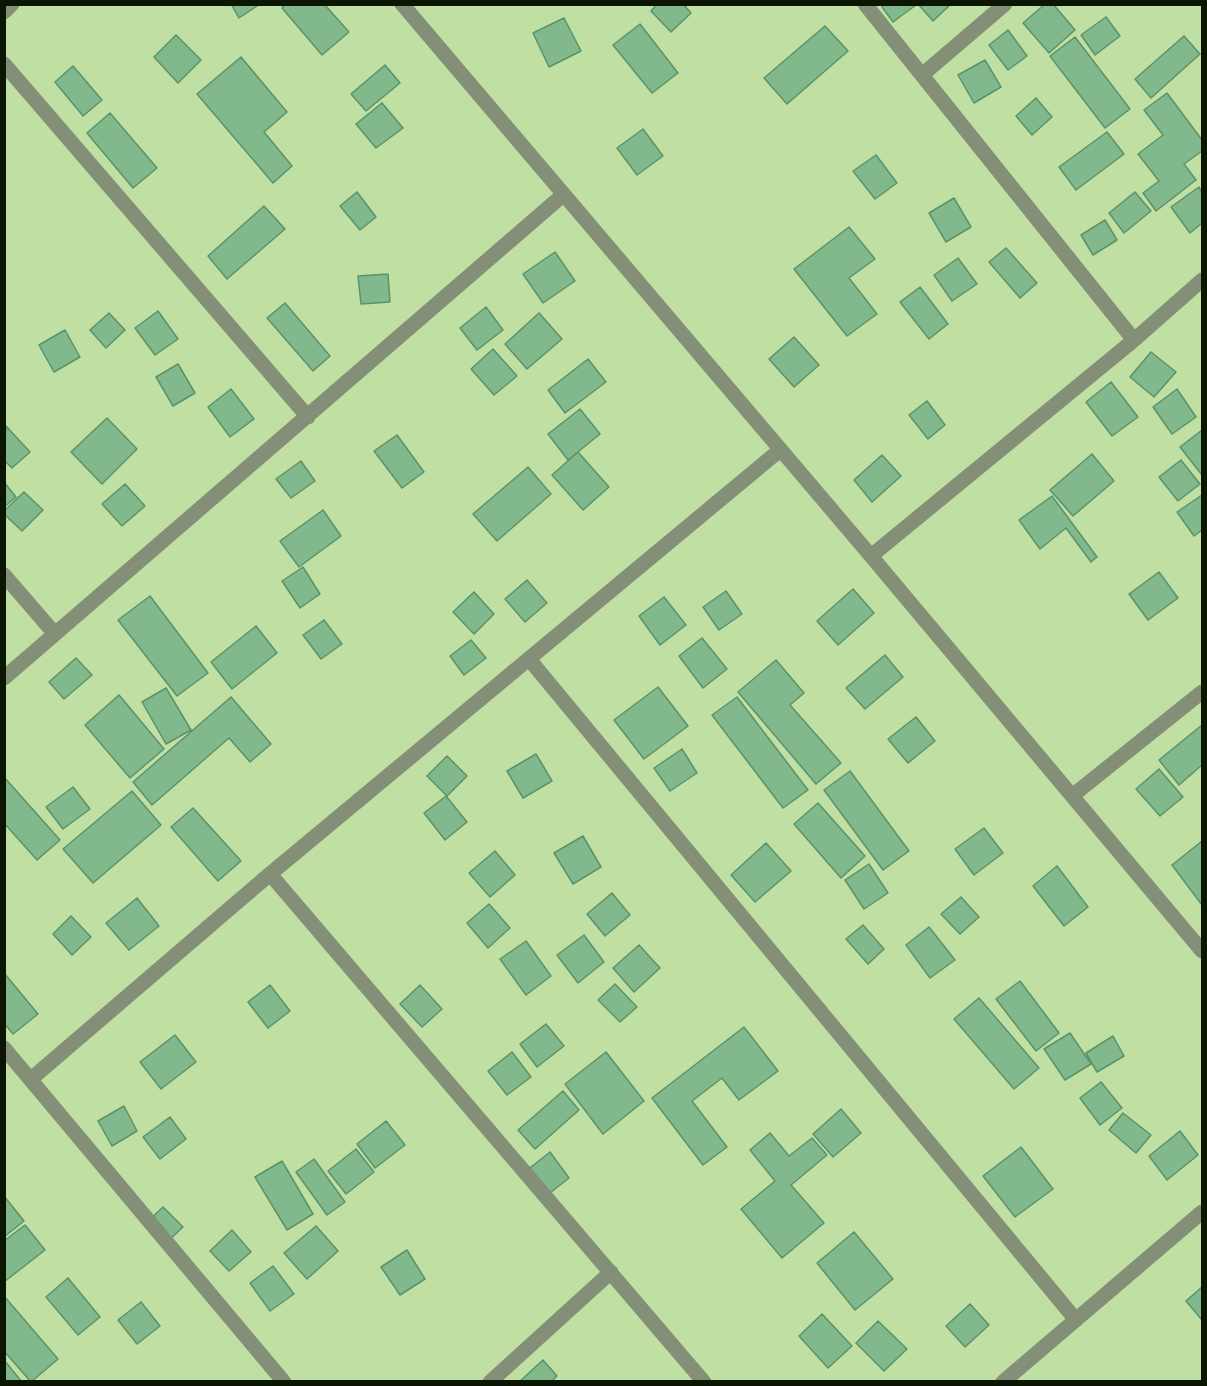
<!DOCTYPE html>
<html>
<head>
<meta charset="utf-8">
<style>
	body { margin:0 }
	#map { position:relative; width:1207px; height:1386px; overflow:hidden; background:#c0e0a3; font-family:Arial,sans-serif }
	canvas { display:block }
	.frame { position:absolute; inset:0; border:6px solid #0b1602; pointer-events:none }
</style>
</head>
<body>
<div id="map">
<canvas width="1207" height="1386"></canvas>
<div class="frame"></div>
</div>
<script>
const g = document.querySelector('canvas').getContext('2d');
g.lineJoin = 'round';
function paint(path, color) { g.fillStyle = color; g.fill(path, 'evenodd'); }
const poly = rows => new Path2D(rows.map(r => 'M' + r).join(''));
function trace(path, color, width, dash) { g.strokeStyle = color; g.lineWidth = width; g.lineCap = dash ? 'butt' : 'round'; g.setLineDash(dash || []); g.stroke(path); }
const building = poly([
	[231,4,260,4,239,18,231,4],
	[285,4,324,4,349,32,322,55,282,8,285,4],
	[657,4,683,4,691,13,671,32,651,11,657,4],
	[885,4,916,4,916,5,893,22,882,7,885,4],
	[918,4,951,4,933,21,918,4],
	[1045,4,1053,4,1075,30,1049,53,1023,23,1045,4],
	[1106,17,1120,36,1095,55,1081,35,1106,17],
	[564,18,581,51,549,67,533,33,564,18],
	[640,24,678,73,652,93,613,45,640,24],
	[825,26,848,51,787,104,764,78,825,26],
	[1008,30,1027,56,1008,70,989,45,1008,30],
	[176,35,201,60,178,83,154,57,176,35],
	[1184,36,1200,54,1151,98,1135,79,1184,36],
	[1075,37,1130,109,1105,128,1050,56,1075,37],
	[241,57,287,112,264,132,292,166,273,183,197,94,241,57],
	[985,60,1001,87,974,103,958,75,985,60],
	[385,65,400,83,366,111,351,94,385,65],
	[73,66,102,100,83,116,55,82,73,66],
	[1167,93,1202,140,1202,151,1184,164,1196,180,1156,211,1143,193,1159,181,1138,154,1163,135,1144,110,1167,93],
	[1036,98,1052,117,1032,135,1016,116,1036,98],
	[382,103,403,128,376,148,356,124,382,103],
	[110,113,157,168,133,188,87,133,110,113],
	[643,129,663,156,637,175,617,148,643,129],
	[1107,132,1124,154,1076,190,1059,167,1107,132],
	[876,155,897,183,875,199,853,171,876,155],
	[1199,187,1202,193,1202,223,1190,233,1171,207,1199,187],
	[357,192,376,217,360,230,340,206,357,192],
	[1135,192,1151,211,1124,233,1109,213,1135,192],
	[954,198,971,227,946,242,929,213,954,198],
	[264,206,285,229,227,279,208,256,264,206],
	[1105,220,1117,240,1093,255,1081,235,1105,220],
	[849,227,875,259,849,278,877,314,847,336,794,269,849,227],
	[1006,248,1037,283,1020,298,989,262,1006,248],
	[555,252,575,281,543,303,523,274,555,252],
	[958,258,977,284,952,301,934,275,958,258],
	[388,274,390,302,361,304,358,276,388,274],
	[920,287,948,324,929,339,900,302,920,287],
	[285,303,330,356,313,371,267,318,285,303],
	[486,307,503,330,477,350,460,328,486,307],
	[158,311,178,339,155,355,135,328,158,311],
	[109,313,125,330,106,348,90,330,109,313],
	[539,313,562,339,527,369,505,344,539,313],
	[65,330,80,357,54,372,39,345,65,330],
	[794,337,819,365,794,387,769,359,794,337],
	[493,349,517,376,494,395,471,369,493,349],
	[1151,352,1176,372,1154,397,1130,377,1151,352],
	[588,359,606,382,565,413,548,390,588,359],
	[178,364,195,393,173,406,156,377,178,364],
	[1111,382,1138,417,1112,436,1086,402,1111,382],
	[231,389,254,419,230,437,208,407,231,389],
	[1177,389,1196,417,1172,434,1153,407,1177,389],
	[927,401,945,425,928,439,909,415,927,401],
	[580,409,600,434,568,460,548,434,580,409],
	[107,418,137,449,102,484,71,452,107,418],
	[6,426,30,452,12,468,4,460,6,426],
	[1202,430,1202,475,1180,447,1202,430],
	[397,435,424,472,402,488,374,451,397,435],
	[578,452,609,487,583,510,552,475,578,452],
	[1092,454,1114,481,1073,516,1050,490,1092,454],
	[882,455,901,476,872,502,854,480,882,455],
	[1181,460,1200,484,1178,501,1159,477,1181,460],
	[301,461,315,481,291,498,276,479,301,461],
	[528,467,551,494,497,541,473,514,528,467],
	[4,482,16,497,4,507,4,482],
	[125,484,145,506,122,526,102,504,125,484],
	[24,492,43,510,22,531,4,514,4,511,24,492],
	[1202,495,1202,530,1194,536,1177,512,1202,495],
	[1052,496,1097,557,1091,562,1066,528,1040,549,1019,520,1052,496],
	[323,510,341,536,299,567,280,541,323,510],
	[303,567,320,594,300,608,282,581,303,567],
	[1159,572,1178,598,1148,620,1129,594,1159,572],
	[527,580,547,603,525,622,505,599,527,580],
	[853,589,874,613,838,645,817,621,853,589],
	[726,591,742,614,719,630,703,607,726,591],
	[474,592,494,614,474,634,453,612,474,592],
	[150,596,208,673,177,696,118,620,150,596],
	[664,597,686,625,660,645,639,616,664,597],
	[324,620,342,644,321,659,303,635,324,620],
	[256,626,277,653,232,689,211,662,256,626],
	[702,638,727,669,703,688,679,656,702,638],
	[471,640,486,658,464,675,450,656,471,640],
	[885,655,903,677,865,709,846,688,885,655],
	[76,658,92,675,64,699,49,682,76,658],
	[776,660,804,693,790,705,841,763,816,784,738,692,776,660],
	[658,687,688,726,644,759,614,720,658,687],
	[166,688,191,730,166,744,142,702,166,688],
	[119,695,164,749,130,778,85,725,119,695],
	[231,697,271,744,250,762,229,738,152,805,133,782,231,697],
	[737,697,808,790,783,808,712,715,737,697],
	[916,717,935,741,908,763,888,739,916,717],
	[1202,725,1202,765,1179,785,1159,760,1202,725],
	[682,749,697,773,670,791,654,768,682,749],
	[536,754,552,781,523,798,507,771,536,754],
	[447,756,467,776,447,796,427,776,447,756],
	[1159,769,1183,797,1160,816,1136,789,1159,769],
	[850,771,909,851,883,870,824,790,850,771],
	[4,777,60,840,37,860,4,823,4,777],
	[73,787,90,809,63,829,46,807,73,787],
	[132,791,161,825,93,883,63,849,132,791],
	[446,796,467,822,445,840,424,813,446,796],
	[818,803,865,856,841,878,794,824,818,803],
	[193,808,241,861,218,881,171,827,193,808],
	[984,828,1003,853,974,875,955,849,984,828],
	[583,836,601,867,573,884,554,853,583,836],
	[1202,841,1202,905,1172,865,1202,841],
	[766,843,791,871,755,902,731,875,766,843],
	[495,851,515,875,490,897,469,873,495,851],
	[869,864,888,893,864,909,845,880,869,864],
	[1057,866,1088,907,1064,926,1033,886,1057,866],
	[612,893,630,915,605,936,587,914,612,893],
	[961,897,979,917,960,934,941,914,961,897],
	[137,898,159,926,129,950,106,923,137,898],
	[489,904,510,928,488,948,467,923,489,904],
	[71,916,91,937,72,955,53,934,71,916],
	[863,925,884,949,868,964,846,939,863,925],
	[929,927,955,960,930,978,906,945,929,927],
	[584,935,604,962,578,983,557,955,584,935],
	[526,941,551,976,526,995,500,959,526,941],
	[639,945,660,968,634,992,613,968,639,945],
	[4,973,38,1014,13,1034,4,1023,4,973],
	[1020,981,1059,1033,1036,1051,996,999,1020,981],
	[615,984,637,1007,620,1022,598,1000,615,984],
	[270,985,290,1011,268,1028,248,1002,270,985],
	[420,985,442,1009,422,1027,400,1004,420,985],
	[979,998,1039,1068,1014,1089,954,1019,979,998],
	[546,1024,564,1046,537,1067,520,1044,546,1024],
	[744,1027,778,1071,739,1100,722,1078,692,1101,727,1147,703,1165,652,1098,744,1027],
	[1070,1033,1091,1064,1065,1080,1044,1049,1070,1033],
	[175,1035,196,1062,161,1089,140,1062,175,1035],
	[1113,1036,1124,1056,1097,1072,1086,1053,1113,1036],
	[512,1052,531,1077,507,1095,488,1071,512,1052],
	[606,1052,644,1101,603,1134,565,1084,606,1052],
	[1101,1082,1122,1108,1100,1125,1080,1098,1101,1082],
	[563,1091,579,1110,535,1149,518,1130,563,1091],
	[124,1106,137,1131,112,1146,98,1121,124,1106],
	[841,1109,861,1133,833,1157,813,1134,841,1109],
	[1123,1113,1151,1135,1136,1153,1109,1130,1123,1113],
	[170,1117,186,1139,160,1159,143,1137,170,1117],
	[386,1121,405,1145,375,1168,357,1144,386,1121],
	[1180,1131,1198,1155,1167,1180,1149,1156,1180,1131],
	[770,1133,789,1156,812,1138,827,1155,791,1185,824,1223,782,1258,741,1209,775,1181,750,1150,770,1133],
	[1021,1147,1053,1189,1015,1217,983,1176,1021,1147],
	[356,1149,374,1172,346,1194,328,1171,356,1149],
	[550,1152,569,1178,545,1197,526,1171,550,1152],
	[314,1159,345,1202,327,1215,296,1172,314,1159],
	[282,1161,313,1214,287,1230,255,1177,282,1161],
	[4,1196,24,1221,4,1237,4,1196],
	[163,1207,183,1227,165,1244,145,1224,163,1207],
	[25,1225,45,1250,4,1282,4,1241,25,1225],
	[316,1226,338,1251,307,1279,284,1253,316,1226],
	[232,1230,251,1252,229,1271,210,1251,232,1230],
	[854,1232,893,1279,855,1310,817,1263,854,1232],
	[407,1250,425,1279,400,1295,381,1267,407,1250],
	[273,1266,294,1294,270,1311,250,1283,273,1266],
	[68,1278,100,1317,78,1335,46,1297,68,1278],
	[1202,1287,1202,1320,1186,1301,1202,1287],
	[4,1296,58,1359,31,1382,4,1351,4,1296],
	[141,1302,160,1326,137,1344,118,1320,141,1302],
	[970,1304,989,1325,965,1347,946,1326,970,1304],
	[822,1314,852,1346,828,1368,799,1336,822,1314],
	[878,1321,907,1349,884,1371,856,1343,878,1321],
	[4,1360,22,1382,4,1382,4,1360],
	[543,1360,557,1376,551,1382,519,1382,543,1360]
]);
const minor = poly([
	[402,4,871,556,1202,951],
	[865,4,1134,340],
	[4,12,12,4],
	[4,64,308,417],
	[922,75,1005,4],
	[871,556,1134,340,1202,280],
	[4,575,55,634],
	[529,659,1076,1320],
	[4,678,563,195],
	[1072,796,1202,692],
	[270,874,704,1382],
	[4,1048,284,1382],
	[31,1079,270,874,780,450],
	[490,1382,611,1272],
	[1003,1382,1202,1212]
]);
paint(building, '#81b98d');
trace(building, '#5b9268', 1.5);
trace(minor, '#839077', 15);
</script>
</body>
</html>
